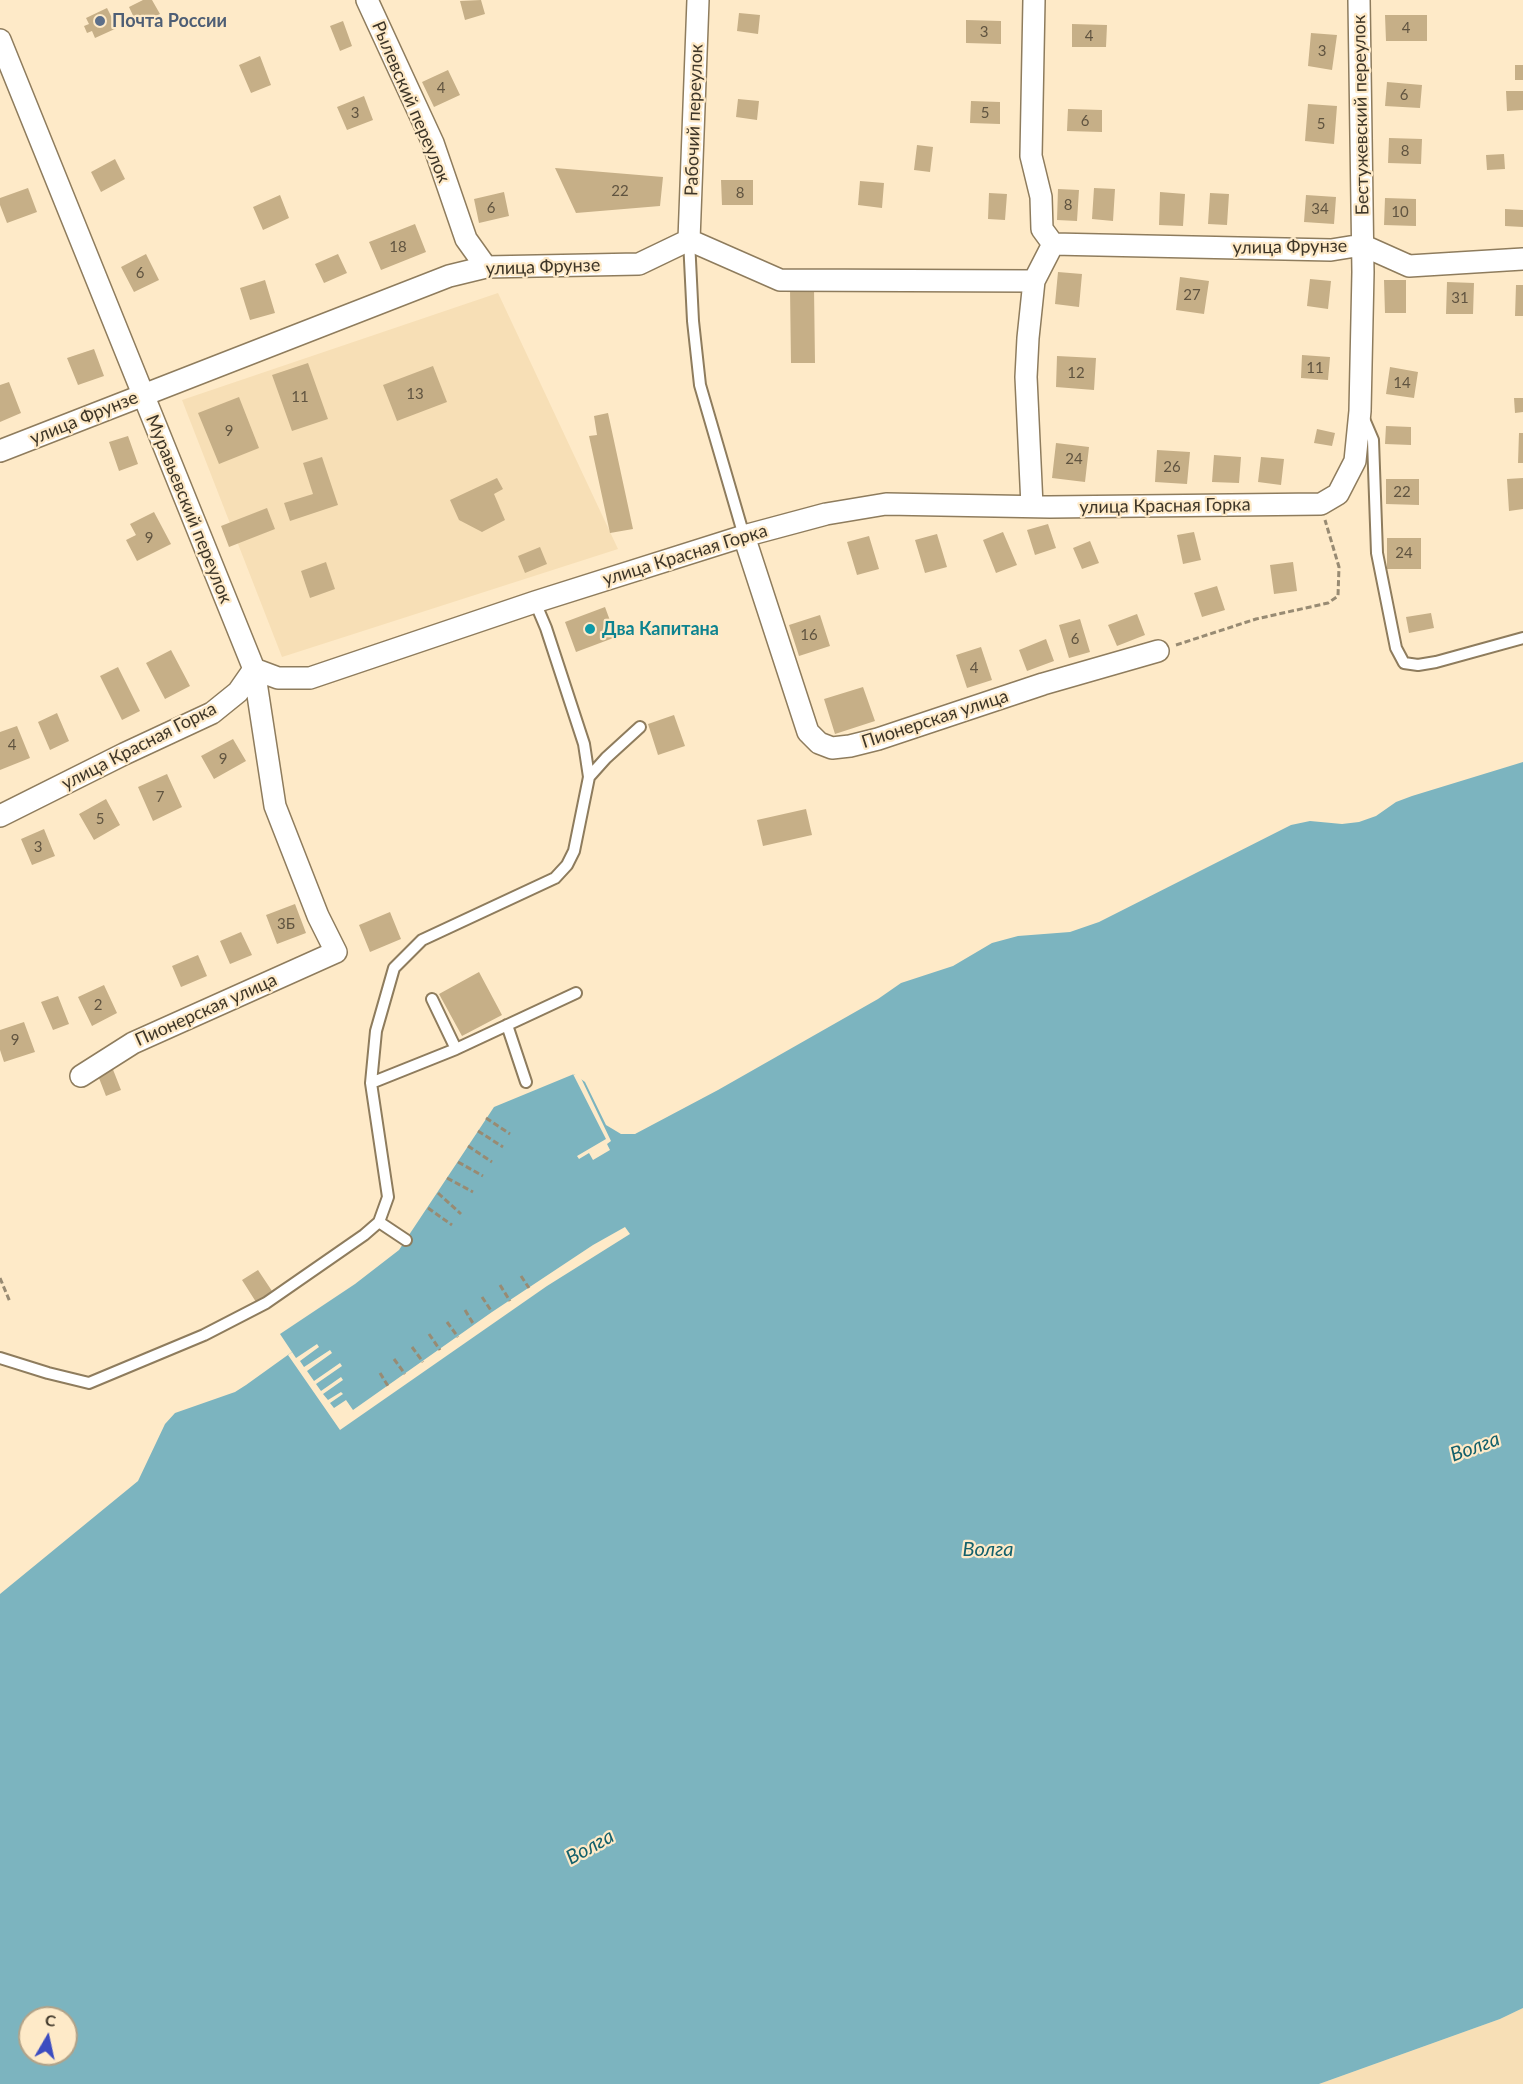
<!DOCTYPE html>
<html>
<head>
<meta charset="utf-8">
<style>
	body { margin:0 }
	#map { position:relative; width:1523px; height:2084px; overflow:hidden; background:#feeac8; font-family:Lato,sans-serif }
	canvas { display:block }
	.north { position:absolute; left:18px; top:2006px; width:60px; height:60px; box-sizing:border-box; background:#feeac8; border:2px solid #b1a288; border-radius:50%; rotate:9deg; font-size:16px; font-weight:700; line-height:24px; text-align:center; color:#3e3628 }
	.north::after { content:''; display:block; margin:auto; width:21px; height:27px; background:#3c4cc0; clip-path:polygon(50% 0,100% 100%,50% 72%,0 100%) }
</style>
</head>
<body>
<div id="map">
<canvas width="1523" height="2084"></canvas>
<div class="north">С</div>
</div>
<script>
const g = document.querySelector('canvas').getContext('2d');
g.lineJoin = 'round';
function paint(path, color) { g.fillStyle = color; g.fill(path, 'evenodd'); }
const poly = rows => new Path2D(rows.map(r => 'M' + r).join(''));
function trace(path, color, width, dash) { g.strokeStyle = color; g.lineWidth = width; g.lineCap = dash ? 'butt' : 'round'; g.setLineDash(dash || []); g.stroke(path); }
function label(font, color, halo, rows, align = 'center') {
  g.font = font + ' Lato,sans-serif'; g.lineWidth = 4.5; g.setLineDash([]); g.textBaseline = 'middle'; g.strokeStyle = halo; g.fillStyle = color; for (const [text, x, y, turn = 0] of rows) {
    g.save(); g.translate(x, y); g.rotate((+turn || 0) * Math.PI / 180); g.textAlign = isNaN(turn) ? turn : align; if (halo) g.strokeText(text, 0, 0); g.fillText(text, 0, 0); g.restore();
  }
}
const built = poly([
	[498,293,618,549,282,657,182,400],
	[1523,2008,1523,2084,1319,2084,1500,2019]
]);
const water = poly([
	[1523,762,1523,2008,1500,2019,1319,2084,0,2084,0,1594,138,1481,165,1424,175,1413,235,1392,246,1385,292,1352,280,1334,355,1284,399,1250,494,1107,574,1074,585,1082,606,1125,621,1134,635,1134,718,1090,878,999,901,983,953,966,992,943,1018,936,1070,932,1099,922,1291,825,1310,821,1342,824,1359,822,1376,816,1396,802,1412,796],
	[30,2018,66,2018,66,2054,30,2054]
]);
const pier = poly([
	[573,1074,580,1076,611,1141,607,1144,610,1150,593,1160,589,1153,579,1159,577,1156,606,1139],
	[625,1227,630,1234,547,1286,340,1430,288,1355,292,1352,296,1358,317,1344,319,1347,300,1361,304,1367,330,1350,332,1353,307,1371,314,1381,340,1363,342,1366,316,1384,321,1391,341,1377,343,1380,323,1394,328,1400,341,1392,343,1394,330,1403,334,1408,346,1400,353,1410,492,1312,593,1245]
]);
const building = poly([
	[143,0,152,0,160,14,138,26,129,7],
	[481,0,485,14,465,20,460,1],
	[107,8,117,28,95,38,92,31,87,33,84,26,89,24,86,18],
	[739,13,760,15,758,34,737,31],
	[1385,15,1427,15,1427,41,1386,41],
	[966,20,1001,21,1001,44,966,43],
	[343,21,352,46,340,51,330,26],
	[1072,24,1107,25,1106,47,1072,47],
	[1311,33,1337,35,1332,70,1308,66],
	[260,56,271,85,251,93,239,65],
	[1515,65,1523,65,1523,80,1515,80],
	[448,70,460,95,434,107,422,82],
	[1387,82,1422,85,1420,108,1385,106],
	[1506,91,1523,91,1523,110,1507,111],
	[364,96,373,120,347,130,337,107],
	[738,99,759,101,757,120,736,117],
	[971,101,1000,102,1000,124,970,123],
	[1308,104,1337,106,1334,144,1305,141],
	[1068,109,1102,110,1102,132,1067,131],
	[1389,138,1422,139,1421,164,1388,163],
	[917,145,933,147,930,172,914,170],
	[1504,154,1505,169,1487,170,1486,155],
	[115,159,125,179,101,192,91,172],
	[555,168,663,177,660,206,576,213],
	[721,180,753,180,753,205,722,205],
	[860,181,884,183,882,208,858,205],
	[28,188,37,212,7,223,0,205,0,198],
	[1094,188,1115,189,1113,221,1092,219],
	[1058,189,1079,190,1077,221,1057,220],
	[504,192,509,216,479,223,474,199],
	[1160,192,1185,194,1183,226,1159,225],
	[989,193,1007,194,1005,220,988,219],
	[1210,193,1229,194,1227,225,1208,224],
	[280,195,289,218,263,230,253,207],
	[1306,195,1336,197,1334,224,1304,222],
	[1385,198,1416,199,1416,226,1384,225],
	[1505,209,1523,210,1523,227,1505,226],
	[415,224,426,252,381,270,369,242],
	[146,254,159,280,134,292,121,267],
	[338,254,347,273,324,283,315,264],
	[1058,272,1082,274,1079,307,1055,304],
	[1180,277,1209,281,1204,314,1176,310],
	[1310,279,1331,281,1328,309,1307,306],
	[265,280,275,313,250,320,240,288],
	[1384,280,1406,280,1406,313,1385,313],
	[1447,282,1474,283,1473,314,1446,314],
	[1516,285,1523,285,1523,316,1515,316],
	[790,288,814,288,815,363,791,363],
	[94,349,104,376,78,385,67,358],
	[1302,355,1330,357,1328,380,1301,378],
	[1057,356,1096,358,1094,390,1056,387],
	[308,363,328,419,292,431,272,375],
	[433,366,447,402,397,421,383,385],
	[1390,367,1418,372,1414,398,1386,394],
	[9,382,21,413,0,422,0,385],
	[239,397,259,448,219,464,198,413],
	[1514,398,1523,398,1523,412,1515,413],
	[608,413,633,529,610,533,589,436,597,435,594,416],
	[1386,426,1411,427,1411,445,1385,444],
	[1317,429,1335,433,1332,446,1314,443],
	[1519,433,1523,433,1523,463,1518,463],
	[128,436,138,464,119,471,109,442],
	[1056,443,1089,447,1085,482,1052,478],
	[1157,450,1190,452,1187,484,1155,482],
	[1214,455,1241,457,1239,483,1212,482],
	[322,457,338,505,290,521,284,503,313,494,303,463],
	[1261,457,1284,459,1281,485,1258,482],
	[497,478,503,489,494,494,505,520,482,532,459,520,450,500],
	[1523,478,1523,509,1509,511,1507,479],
	[1386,479,1419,479,1419,505,1386,504],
	[267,508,275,529,229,547,221,526],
	[154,512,171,544,137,561,126,540,136,535,130,524],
	[1048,524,1056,548,1035,555,1027,530],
	[1003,532,1017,565,996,573,983,540],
	[1194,532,1201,560,1183,564,1177,535],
	[937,534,947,567,925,573,915,540],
	[869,536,879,569,857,575,847,542],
	[1387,538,1421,538,1421,569,1387,569],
	[1090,541,1099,563,1082,569,1073,548],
	[540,547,547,564,525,573,518,556],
	[326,562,335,589,310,598,301,571],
	[1293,562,1297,591,1274,594,1270,565],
	[1217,586,1225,610,1202,617,1194,593],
	[605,607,616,637,576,652,565,622],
	[1431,613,1434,628,1409,633,1406,617],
	[1137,614,1145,635,1117,646,1108,625],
	[820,615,830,646,799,656,789,625],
	[1080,619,1090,652,1069,658,1059,625],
	[1046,639,1054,661,1027,671,1019,650],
	[981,647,992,680,967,688,956,655],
	[171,650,190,686,165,699,146,663],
	[118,667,140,711,122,720,100,676],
	[863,687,875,721,835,734,824,699],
	[57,713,69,741,50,750,38,722],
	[674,715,685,746,658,755,648,724],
	[17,726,30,758,0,770,0,732],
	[233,739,246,761,214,779,201,756],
	[167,774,182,807,153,821,138,787],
	[106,799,120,825,94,840,79,814],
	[806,809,812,835,763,846,757,820],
	[44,829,55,856,32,865,21,839],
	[295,904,306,933,277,944,266,915],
	[390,912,401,939,370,952,359,925],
	[241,932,252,955,230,964,220,941],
	[198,955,207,976,181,987,172,966],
	[479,972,502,1015,462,1036,439,994],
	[104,985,117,1013,92,1026,78,997],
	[58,996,69,1024,53,1030,41,1002],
	[24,1022,35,1052,4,1062,0,1050,0,1030],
	[112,1067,121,1090,106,1096,97,1073],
	[258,1270,272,1291,256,1302,242,1280]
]);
const path = poly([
	[1176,645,1256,619,1328,603,1338,596,1339,567,1325,520],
	[486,1118,510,1134],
	[478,1131,503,1147],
	[468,1146,492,1162],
	[458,1162,483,1176],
	[447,1178,473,1192],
	[438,1193,461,1214],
	[428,1208,452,1225],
	[521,1276,529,1288],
	[0,1278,10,1302],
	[500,1285,510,1301],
	[482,1297,492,1312],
	[465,1310,474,1325],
	[447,1322,458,1337],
	[429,1334,440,1350],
	[412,1347,423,1362],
	[394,1359,405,1374],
	[380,1373,388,1386]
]);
const lane = poly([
	[689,240,693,321,700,385,744,536],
	[1364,419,1373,440,1377,553,1396,648,1404,663,1418,665,1436,662,1523,638],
	[589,777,606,758,640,727],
	[432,999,456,1049],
	[507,1025,526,1082],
	[371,1083,376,1031,394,968,422,940,555,878,567,865,574,851,589,777,584,744,546,628,535,602],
	[379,1222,406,1240],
	[0,1358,48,1373,89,1383,204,1335,266,1303,364,1235,379,1222,388,1197,371,1083,456,1049,576,993]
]);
const street = poly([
	[367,0,433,143,466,239,486,267],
	[1034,0,1031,156,1041,197,1042,229,1053,244],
	[0,40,254,669,275,806,318,916,336,952,133,1043,81,1076],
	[689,240,698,0],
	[1053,244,1331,250,1362,245,1409,266,1523,259],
	[0,451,449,276,486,267,639,264,689,240,780,280,1034,281],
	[1032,506,1026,377,1028,338,1034,281,1053,244],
	[744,536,808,732,819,743,832,748,850,746,878,739,1043,684,1158,651],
	[0,816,124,754,212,713,238,692,254,669,278,678,310,678,535,602,744,536,826,514,886,504,1050,507,1321,504,1338,494,1355,461,1360,411,1363,272,1359,0]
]);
const markers = [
	[100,21,6,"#5c6f8a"],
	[590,629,6,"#0f9aa8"]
];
const numberNames = [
	["4",1406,28],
	["3",984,32],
	["4",1089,36],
	["3",1322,51],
	["4",441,88],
	["6",1404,95],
	["3",355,113],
	["5",985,113],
	["6",1085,121],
	["5",1321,124],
	["8",1405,151],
	["22",620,191],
	["8",740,193],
	["8",1068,205],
	["6",491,208],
	["34",1320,209],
	["10",1400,212],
	["18",398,247],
	["6",140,273],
	["27",1192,295],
	["31",1460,298],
	["11",1315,368],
	["12",1076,373],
	["14",1402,383],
	["13",415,394],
	["11",300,397],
	["9",229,431],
	["24",1074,459],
	["26",1172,467],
	["22",1402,492],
	["9",149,538],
	["24",1404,553],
	["16",809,635],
	["6",1075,639],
	["4",974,668],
	["4",12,745],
	["9",223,759],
	["7",160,797],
	["5",100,819],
	["3",38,847],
	["3Б",286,924],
	["2",98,1005],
	["9",15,1040]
];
const serviceNames = [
	["Почта России",112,21]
];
const streetNames = [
	["Рылевский переулок",411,102,67],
	["Бестужевский переулок",1361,115,-91],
	["Рабочий переулок",694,120,-88],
	["улица Фрунзе",1290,247,-1],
	["улица Фрунзе",543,267,-2],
	["улица Фрунзе",84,418,-22],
	["улица Красная Горка",1165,506,-1],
	["Муравьевский переулок",189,509,68],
	["улица Красная Горка",685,555,-17],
	["Пионерская улица",935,719,-18],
	["улица Красная Горка",139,746,-27],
	["Пионерская улица",206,1010,-24]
];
const cultureNames = [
	["Два Капитана",602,629]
];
const waterNames = [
	["Волга",1475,1447,-20],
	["Волга",988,1550],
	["Волга",590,1847,-29]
];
paint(built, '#f7dfb6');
paint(water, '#7cb4bf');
paint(pier, '#feeac8');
paint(building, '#c6af87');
trace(lane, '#8e7c5d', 14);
trace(street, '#8e7c5d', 24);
trace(path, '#988b73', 3, [6, 3]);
trace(lane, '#fff', 10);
trace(street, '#fff', 21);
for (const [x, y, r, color] of markers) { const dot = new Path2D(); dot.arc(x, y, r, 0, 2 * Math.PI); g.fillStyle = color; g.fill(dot); trace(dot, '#feeac8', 2); }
label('15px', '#605440', null, numberNames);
label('bold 18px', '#4e5e75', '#feeac8', serviceNames, 'left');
label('18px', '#3e3628', '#feeac8', streetNames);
label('bold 18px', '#0d838f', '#feeac8', cultureNames, 'left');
label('italic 20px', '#13606b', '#feeac8', waterNames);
</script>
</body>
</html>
